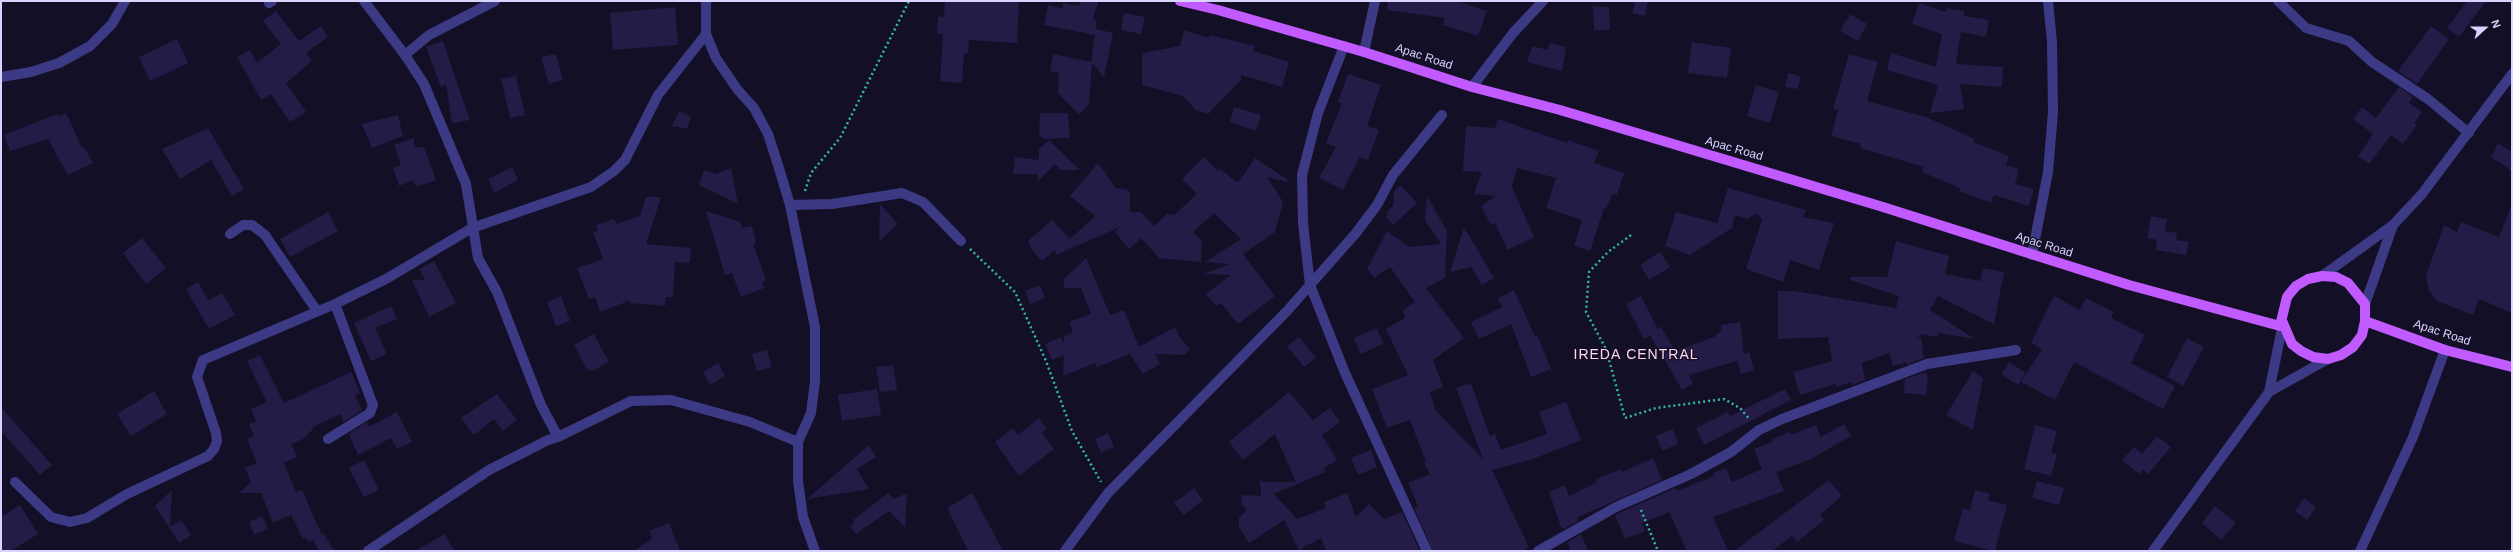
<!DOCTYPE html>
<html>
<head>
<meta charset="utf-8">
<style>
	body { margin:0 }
	#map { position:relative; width:2513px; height:552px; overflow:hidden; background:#130f26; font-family:Helvetica,sans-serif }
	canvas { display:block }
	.frame { position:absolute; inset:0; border:2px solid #d9d4ff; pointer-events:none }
	.north { position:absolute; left:2465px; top:8px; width:40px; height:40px; -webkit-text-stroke:3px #130f26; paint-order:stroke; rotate:69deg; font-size:11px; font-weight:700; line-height:16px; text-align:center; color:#d9d4ff }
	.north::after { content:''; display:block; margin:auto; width:14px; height:18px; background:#d9d4ff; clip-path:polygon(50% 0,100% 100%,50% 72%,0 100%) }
</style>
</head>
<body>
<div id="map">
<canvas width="2513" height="552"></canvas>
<div class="frame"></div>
<div class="north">N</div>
</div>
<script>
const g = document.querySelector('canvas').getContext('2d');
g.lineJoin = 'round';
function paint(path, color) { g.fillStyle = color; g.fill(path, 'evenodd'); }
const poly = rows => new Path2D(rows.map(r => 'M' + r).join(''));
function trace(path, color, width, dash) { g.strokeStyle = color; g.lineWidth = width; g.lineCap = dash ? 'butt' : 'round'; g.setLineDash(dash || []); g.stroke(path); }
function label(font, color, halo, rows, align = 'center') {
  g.font = font + ' Helvetica,sans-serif'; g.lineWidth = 3; g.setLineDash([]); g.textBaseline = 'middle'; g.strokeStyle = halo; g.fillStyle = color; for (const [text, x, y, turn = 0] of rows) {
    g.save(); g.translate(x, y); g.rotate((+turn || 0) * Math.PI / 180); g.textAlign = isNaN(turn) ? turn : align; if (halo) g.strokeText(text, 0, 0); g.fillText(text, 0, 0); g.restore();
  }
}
const building = poly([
	[945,1,1019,1,1017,43,969,40,968,53,964,53,962,83,940,81,943,34,937,34,938,16,944,17],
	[1081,1,1099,1,1093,18,1096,21,1096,29,1113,33,1104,77,1092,63,1089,104,1079,115,1058,93,1059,73,1050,71,1053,54,1091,62,1095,35,1044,25,1048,5,1062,8,1063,3,1079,6],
	[1388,1,1457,1,1487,11,1478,36,1443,25,1445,18,1387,10],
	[1635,1,1648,1,1645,16,1632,13],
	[2467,1,2486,1,2459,37,2447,28],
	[1919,3,1945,12,1946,8,1965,11,1964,16,1989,20,1986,37,1961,32,1956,64,2003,67,2002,87,1960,84,1964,109,1930,113,1938,85,1887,70,1891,53,1936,67,1942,34,1912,24],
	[1593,6,1609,7,1610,30,1594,30],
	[675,7,678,45,613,50,610,13],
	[276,11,299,41,321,26,328,37,306,53,312,61,286,83,306,112,290,122,271,94,261,100,237,57,250,50,257,63,281,44,263,21],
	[1124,13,1145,17,1141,34,1121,30],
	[1850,14,1867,24,1858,41,1840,31],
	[2431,26,2449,39,2417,84,2398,71],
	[1184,30,1209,38,1209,35,1255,46,1253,51,1289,62,1282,87,1241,75,1241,80,1208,114,1196,110,1183,96,1142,85,1142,53,1180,46],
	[177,39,188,63,150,81,139,57],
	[443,41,454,74,470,120,452,123,446,85,441,87,426,47],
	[1692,42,1731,48,1727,78,1688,73],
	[1549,43,1566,47,1562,71,1527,62,1532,46,1548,50],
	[556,54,563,80,549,84,541,57],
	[1849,54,1878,62,1867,101,1926,117,1975,139,1973,142,2009,156,2006,165,2019,169,2015,184,2034,189,2029,206,1994,195,1991,203,1959,191,1960,188,1922,172,1924,167,1860,148,1861,144,1831,136,1838,110,1833,109],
	[1788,73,1801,76,1798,89,1785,87],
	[1348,74,1381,85,1367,126,1379,130,1368,160,1360,157,1343,190,1319,178,1336,147,1326,143,1342,103,1338,102],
	[516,76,525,115,510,118,501,79],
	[1756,85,1779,92,1770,123,1747,116],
	[2399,87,2413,97,2409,103,2422,112,2414,123,2417,125,2403,144,2391,135,2369,164,2358,156,2373,134,2353,119,2362,107,2376,118],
	[1234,107,1261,115,1256,131,1230,122],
	[679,111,691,117,687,129,672,126],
	[66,113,82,148,84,147,93,163,68,175,48,139,10,151,4,135,57,114,58,116],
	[1040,113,1068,113,1070,138,1043,139,1039,135],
	[398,115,403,136,372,148,362,124],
	[1498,119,1567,143,1568,140,1599,151,1594,163,1624,173,1617,195,1613,193,1606,209,1604,208,1590,251,1574,246,1582,220,1546,208,1556,178,1517,168,1512,187,1534,237,1508,250,1495,223,1491,225,1481,206,1496,196,1474,194,1482,172,1463,171,1466,126,1495,128],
	[208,128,244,189,232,196,211,160,180,179,162,149],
	[414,138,414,147,424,147,436,180,416,187,413,180,399,186,393,168,401,165,394,145],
	[1049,140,1080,170,1061,170,1055,164,1038,181,1038,174,1013,174,1015,157,1039,160,1039,149],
	[2498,143,2512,152,2512,171,2491,157],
	[1204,157,1218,171,1220,169,1238,183,1255,158,1288,180,1287,182,1267,177,1283,202,1275,232,1243,254,1275,296,1238,324,1221,303,1216,306,1206,294,1231,275,1203,274,1230,264,1205,262,1241,239,1214,213,1193,232,1202,241,1201,262,1159,258,1141,238,1129,249,1115,232,1120,227,1056,255,1055,250,1042,261,1032,250,1028,241,1052,220,1070,239,1095,216,1070,196,1098,163,1116,188,1126,189,1130,193,1130,212,1141,212,1154,226,1167,214,1174,215,1197,194,1182,179],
	[512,167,518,180,494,193,488,179],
	[731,168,738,204,699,185,704,170,716,174],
	[1400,185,1417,203,1393,225,1387,218,1387,212,1393,206,1394,192],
	[1728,188,1806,210,1803,217,1834,223,1819,270,1790,260,1783,282,1746,269,1762,220,1757,213,1747,219,1735,215,1732,228,1690,255,1665,246,1676,212,1717,223],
	[1427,196,1447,231,1445,278,1426,288,1464,338,1433,360,1443,387,1430,392,1436,411,1483,459,1456,388,1471,383,1490,436,1495,434,1501,450,1547,434,1539,412,1566,402,1581,440,1533,459,1492,470,1529,547,1522,551,1433,551,1414,508,1418,506,1408,483,1430,474,1424,463,1426,462,1410,420,1387,428,1372,389,1408,375,1386,329,1405,318,1403,310,1415,302,1390,267,1374,278,1367,269,1387,231,1409,247,1441,244,1425,220],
	[646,197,661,197,646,244,691,248,690,263,675,262,673,297,666,297,665,306,630,303,627,299,626,302,600,312,595,297,589,299,577,268,603,259,593,232,598,231,596,225,614,219,616,224,640,216],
	[880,204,898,224,879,242],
	[2511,206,2512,313,2479,299,2473,315,2437,301,2429,291,2426,276,2444,225,2457,232,2461,222,2499,237],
	[706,211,741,222,742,228,752,226,756,243,753,244,766,280,762,282,764,288,741,297,732,273,725,275],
	[328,212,338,231,290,257,280,239],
	[2151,216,2167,219,2165,231,2177,233,2176,240,2189,242,2186,255,2156,250,2157,240,2147,238],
	[1464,227,1494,278,1482,285,1471,267,1450,272],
	[142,238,166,268,146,284,123,253],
	[1896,241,1949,256,1945,274,1980,281,1983,268,2004,272,1994,324,1938,296,1930,310,1975,339,1938,333,1938,337,1920,334,1921,337,1916,336,1921,339,1924,358,1906,365,1907,362,1893,366,1889,353,1862,363,1865,380,1852,385,1852,382,1836,387,1835,384,1800,395,1793,372,1832,361,1828,337,1778,339,1778,291,1794,291,1896,308,1899,296,1850,280,1851,277,1887,277],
	[1660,252,1670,267,1649,280,1640,265],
	[1086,258,1110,315,1124,310,1139,347,1175,327,1181,339,1190,349,1184,355,1155,354,1160,364,1143,374,1130,354,1097,367,1095,363,1063,376,1064,355,1052,360,1045,344,1061,337,1064,343,1064,336,1073,332,1069,322,1091,314,1081,288,1064,288,1064,279],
	[434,261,456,303,429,317,412,280,425,280,419,269],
	[198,282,208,300,222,293,235,315,209,329,186,289],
	[1040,285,1045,298,1030,304,1025,291],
	[1514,290,1535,336,1537,335,1551,369,1531,377,1511,324,1479,339,1471,322,1502,307,1497,299],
	[561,296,570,321,556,326,547,302],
	[1641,296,1658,329,1661,327,1675,351,1714,337,1722,330,1721,325,1740,322,1744,354,1749,352,1754,370,1741,374,1737,361,1689,375,1693,384,1682,390,1650,335,1644,339,1626,304],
	[2054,296,2080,310,2086,298,2114,312,2111,318,2145,335,2131,363,2175,386,2163,409,2074,362,2055,400,2021,382,2042,349,2031,343],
	[391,306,397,319,375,328,387,354,371,361,354,323],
	[1376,328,1384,343,1361,354,1354,338],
	[594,334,609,362,592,371,587,370,574,345],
	[1299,337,1316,358,1304,367,1287,346],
	[2187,338,2204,347,2183,386,2167,377],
	[767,350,772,367,757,371,752,354],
	[260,355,284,403,351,372,360,393,355,396,362,410,344,422,340,414,313,427,312,430,303,439,291,444,297,457,284,463,296,492,302,490,322,535,324,534,334,551,319,551,313,540,309,542,306,538,303,539,291,515,273,523,261,493,239,493,251,482,245,468,257,463,247,439,254,436,249,424,256,421,251,409,267,402,247,361],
	[2009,362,2026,373,2018,385,2001,374],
	[718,363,725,376,710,385,703,372],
	[893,365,897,390,880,392,876,367],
	[1973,371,1983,378,1973,430,1946,415],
	[1925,372,1928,377,1926,395,1904,393,1905,379],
	[877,389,881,415,842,421,838,395],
	[1785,389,1791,400,1704,445,1696,428,1728,412,1730,416],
	[154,391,167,414,131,436,117,414],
	[1289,392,1313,420,1330,408,1340,422,1322,435,1337,460,1324,468,1325,472,1274,494,1297,519,1326,508,1324,502,1347,493,1356,517,1369,504,1384,519,1402,512,1420,551,1326,551,1321,538,1299,550,1284,520,1249,543,1239,527,1239,518,1247,510,1241,504,1242,495,1261,496,1260,479,1263,482,1296,482,1275,434,1243,460,1229,442],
	[497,394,517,420,503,431,494,419,474,435,461,418],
	[1,407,52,465,40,475,1,431],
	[397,412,412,442,397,449,391,438,358,455,349,434,367,422,369,427],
	[1039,418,1047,429,1042,433,1054,449,1019,476,995,442,1013,428,1018,435],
	[1844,424,1851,436,1811,459,1776,472,1784,491,1713,517,1728,551,1687,551,1669,512,1642,523,1645,531,1625,539,1615,515,1619,513,1676,488,1677,491,1714,476,1713,473,1726,468,1732,482,1762,469,1754,449,1773,442,1772,439,1790,432,1791,435,1816,425,1821,437],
	[2035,425,2057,431,2051,453,2057,454,2051,476,2024,469],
	[1673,429,1678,444,1662,451,1656,436],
	[1108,433,1114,447,1101,453,1095,439],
	[2157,436,2171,447,2148,474,2143,470,2139,474,2122,460,2134,447,2142,454],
	[869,445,876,457,857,469,869,489,807,499],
	[1371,450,1377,467,1358,475,1351,458],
	[1653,458,1662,480,1578,517,1577,522,1563,529,1561,527,1549,492,1565,485,1569,496,1597,482,1596,479,1621,469,1622,472],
	[364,460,379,490,364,497,349,468],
	[1829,480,1842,496,1820,515,1824,520,1797,542,1792,536,1772,551,1734,551],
	[2037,481,2064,488,2059,505,2032,498],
	[1194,488,1203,500,1184,515,1174,503],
	[172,490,170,527,181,520,191,535,179,543,155,506],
	[1975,490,1990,494,1988,500,2007,505,1995,551,1954,541,1963,508,1970,510],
	[888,493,894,499,907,493,905,527,889,511,856,534,850,527,855,522,853,520],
	[972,493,1003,551,968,551,947,508],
	[2304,498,2316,507,2307,520,2295,511],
	[20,505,38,534,11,551,1,551,1,517],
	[2215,506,2236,523,2221,540,2202,523],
	[262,516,268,529,254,535,249,522],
	[669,523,680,551,634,551,652,539,649,531],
	[445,534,454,551,415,551],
	[1581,534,1588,551,1571,551,1568,542]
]);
const path = poly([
	[805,191,811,173,840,138,909,1],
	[1631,235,1608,252,1589,272,1586,312,1606,349,1625,418,1656,408,1724,399,1740,408,1750,420],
	[970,249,1015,292,1046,361,1072,431,1101,482],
	[1641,510,1658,551]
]);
const minor = poly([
	[364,1,405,55,424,84,466,184,478,258,497,292,541,405,558,437,631,401,671,400,750,422,798,442],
	[706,1,706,34,716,58,737,89,754,108,768,134,778,165,790,205,815,327,815,381,811,413,798,442,798,481,803,517,815,551],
	[2278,1,2306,28,2349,41,2372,62,2428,99,2469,133],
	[269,3,272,1],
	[1344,46,1318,113,1302,175,1303,223,1310,285,1345,373,1427,551],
	[1364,52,1375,1],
	[405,55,429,35,495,1],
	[1,77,31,72,59,63,90,46,112,24,125,1],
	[1472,87,1513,33,1543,1],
	[790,205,832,204,902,193,923,202,961,241],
	[230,234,243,225,252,225,265,235,317,311],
	[2032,255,2048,172,2053,112,2052,42,2048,1],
	[2322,276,2393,225,2422,194,2512,74],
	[2365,304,2393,225],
	[2269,392,2328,359],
	[328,439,370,413,373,405,335,304],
	[15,482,51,517,70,522,87,518,127,494,208,456,214,449,217,441,216,433,197,377,203,360,335,304,386,279,472,228,591,187,614,171,625,160,658,95,706,34],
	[368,551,489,470,548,440,558,437],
	[1065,551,1108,493,1287,311,1356,233,1377,205,1393,175,1442,115],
	[1538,551,1616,507,1691,474,1731,452,1759,430,1782,419,1927,364,2016,350],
	[2153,551,2269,392,2283,323],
	[2360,551,2413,437,2445,350]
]);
const major = poly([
	[1180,1,1218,10,1364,52,1472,87,1560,110,1883,207,2129,285,2280,326],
	[2322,276,2336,277,2348,283,2365,304,2365,321,2362,335,2353,347,2341,355,2328,359,2313,357,2301,351,2292,344,2283,323,2280,326,2287,297,2296,286,2308,279,2322,276],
	[2365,321,2445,350,2512,367]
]);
const streetNames = [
	["Apac Road",1424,57,18],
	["Apac Road",1734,149,16],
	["Apac Road",2044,245,17],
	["Apac Road",2442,333,18]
];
const quarterNames = [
	["IREDA CENTRAL",1636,355]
];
paint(building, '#241b47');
trace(path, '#2fb8b0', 2.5, [2, 3]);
trace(minor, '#3d3a85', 10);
trace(major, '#c25bff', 10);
label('12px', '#d9d4ff', '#130f26', streetNames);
g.letterSpacing = '1px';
label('14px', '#ffd6f0', '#130f26', quarterNames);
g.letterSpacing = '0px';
</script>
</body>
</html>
